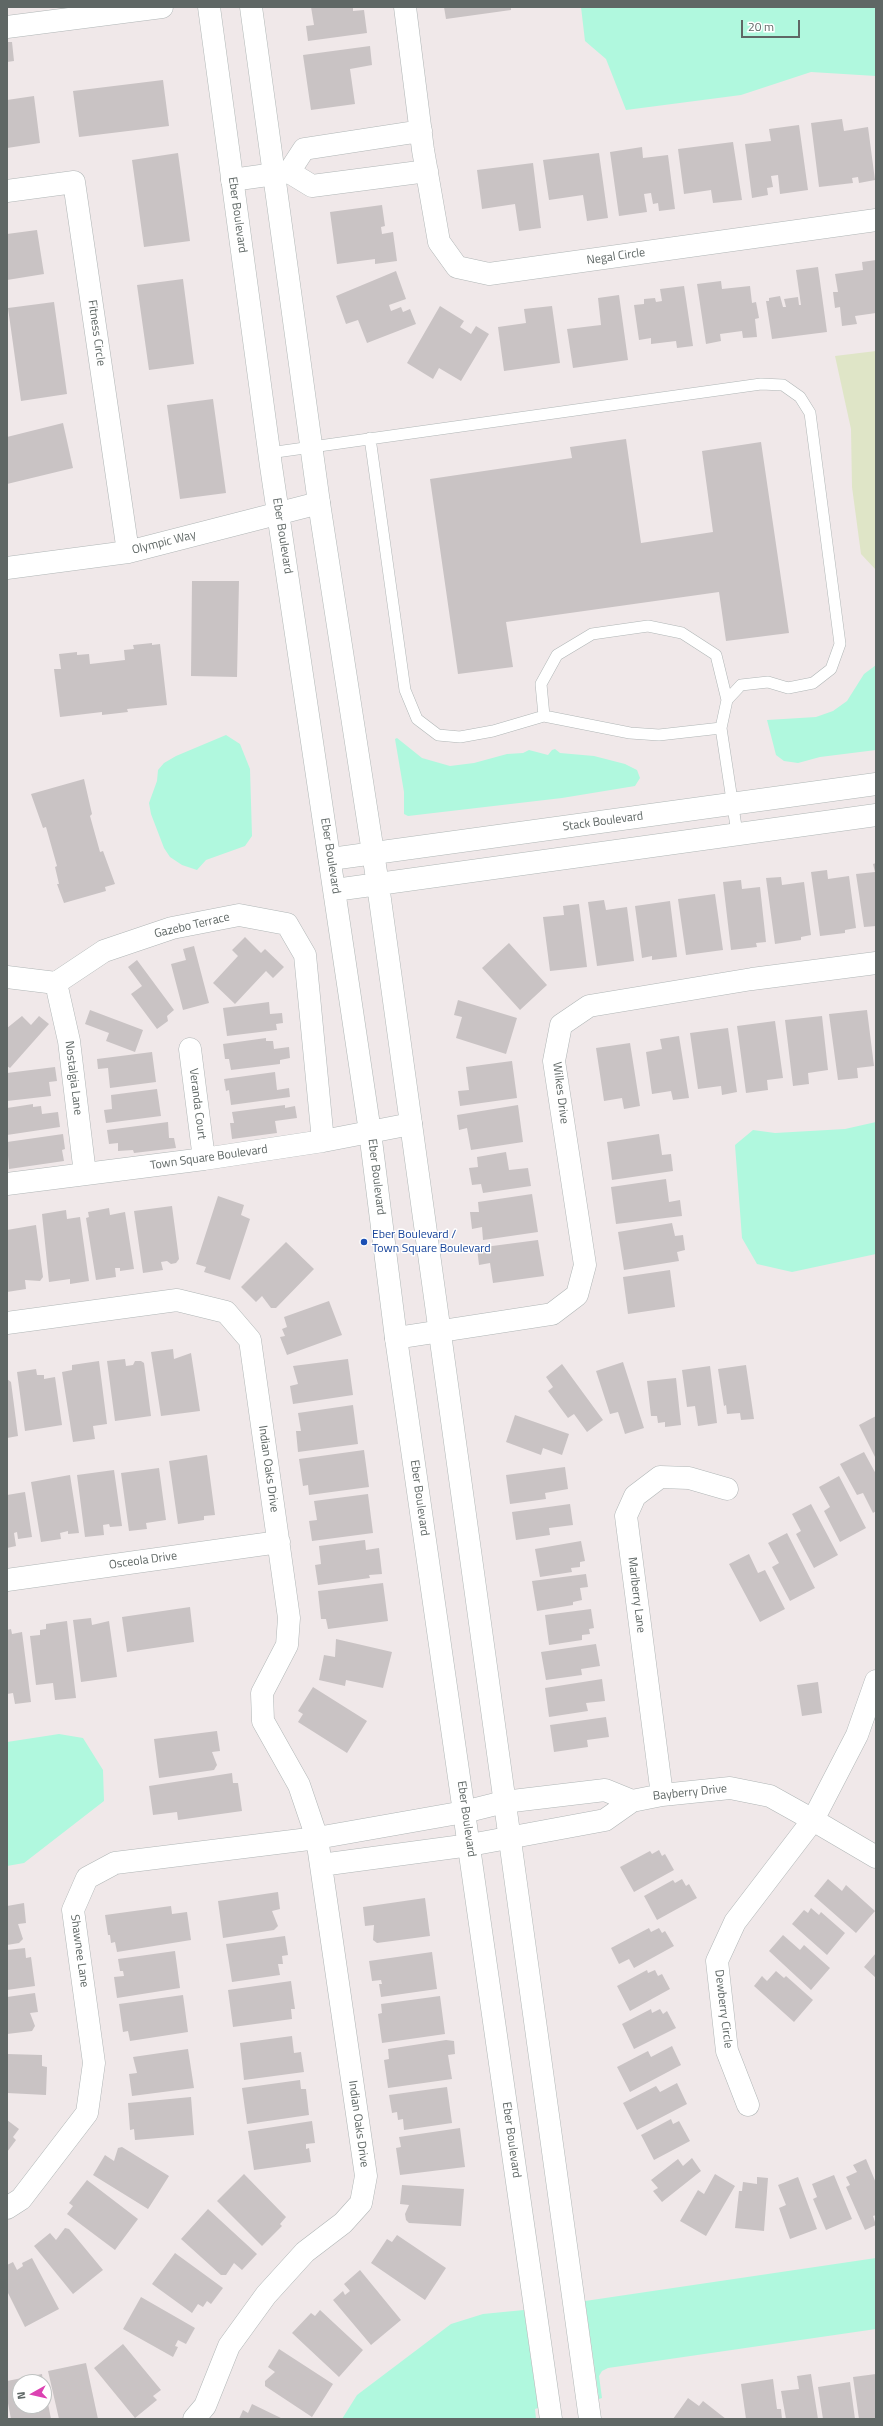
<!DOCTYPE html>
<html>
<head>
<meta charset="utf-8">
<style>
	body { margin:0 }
	#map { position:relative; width:883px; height:2426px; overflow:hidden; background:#f0e8e9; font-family:"Titillium Web",sans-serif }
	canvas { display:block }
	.frame { position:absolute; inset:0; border:8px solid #5f6765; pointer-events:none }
	.north { position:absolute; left:12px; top:2374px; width:40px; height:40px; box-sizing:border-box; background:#fff; border:1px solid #bfc2c1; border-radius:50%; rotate:262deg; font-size:11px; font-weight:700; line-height:16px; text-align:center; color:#5f6765 }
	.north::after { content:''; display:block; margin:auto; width:14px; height:18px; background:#dc42b2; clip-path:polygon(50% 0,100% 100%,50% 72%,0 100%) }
	.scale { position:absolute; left:741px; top:20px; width:59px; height:18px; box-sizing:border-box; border:2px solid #5f6765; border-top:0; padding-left:5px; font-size:12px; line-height:14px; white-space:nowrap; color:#5f6765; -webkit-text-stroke:3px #fff; paint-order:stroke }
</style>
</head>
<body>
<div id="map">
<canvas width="883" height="2426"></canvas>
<div class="frame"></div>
<div class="north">N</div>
<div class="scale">20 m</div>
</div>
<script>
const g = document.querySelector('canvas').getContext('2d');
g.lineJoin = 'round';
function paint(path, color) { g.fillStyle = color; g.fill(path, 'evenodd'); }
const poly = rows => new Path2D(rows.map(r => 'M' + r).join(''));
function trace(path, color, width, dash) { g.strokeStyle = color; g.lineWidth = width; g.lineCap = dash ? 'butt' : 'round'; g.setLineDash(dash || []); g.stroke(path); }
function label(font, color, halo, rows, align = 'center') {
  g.font = font + ' "Titillium Web",sans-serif'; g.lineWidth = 3; g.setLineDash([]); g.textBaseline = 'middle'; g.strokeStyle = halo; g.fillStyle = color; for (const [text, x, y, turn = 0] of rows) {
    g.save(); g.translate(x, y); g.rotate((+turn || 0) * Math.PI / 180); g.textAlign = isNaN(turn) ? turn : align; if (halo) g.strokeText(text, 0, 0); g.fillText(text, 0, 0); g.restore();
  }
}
const green = poly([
	[876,351,876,570,861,554,852,487,851,429,835,356]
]);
const water = poly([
	[581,7,876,7,876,76,811,72,741,95,626,110,606,59,585,41],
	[876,665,876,750,820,757,798,763,784,761,776,755,767,720,816,717,833,711,847,701,864,674],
	[226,735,240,744,250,769,252,836,245,846,206,860,197,870,182,865,170,857,164,848,151,814,149,803,157,781,158,770,164,763,176,756],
	[397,738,422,758,450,766,474,763,507,754,523,753,529,750,548,755,552,750,555,749,560,753,594,756,625,764,637,770,640,778,635,786,562,798,408,816,404,814,404,792,395,739],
	[876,1122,876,1254,792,1272,757,1264,742,1238,735,1145,753,1130,775,1133,845,1129],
	[59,1734,83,1738,103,1770,104,1801,24,1863,7,1866,7,1742],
	[876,2258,876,2329,608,2368,602,2371,599,2376,602,2398,599,2399,585,2301],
	[524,2310,538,2408,535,2409,536,2419,342,2419,357,2395,451,2324,483,2314]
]);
const building = poly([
	[311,7,353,7,353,11,364,10,367,33,308,41,306,26,314,25],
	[444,7,511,7,511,10,446,19],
	[7,42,12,42,14,61,7,62],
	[370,46,372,65,350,69,355,104,311,110,303,55],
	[163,80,169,126,79,137,73,91],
	[34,96,40,143,7,148,7,100],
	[842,119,844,131,868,127,875,180,859,183,858,177,852,178,853,183,819,187,811,123],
	[799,125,808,190,780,194,778,175,771,176,773,187,767,188,768,195,752,198,745,144,771,141,769,129],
	[733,142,742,200,713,203,711,190,684,194,678,149],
	[642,147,643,158,668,155,675,209,659,211,658,203,653,204,651,193,644,194,647,212,619,216,610,152],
	[178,153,190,241,144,247,132,160],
	[599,153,608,218,587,221,583,195,549,200,543,160],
	[533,163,541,228,519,231,515,204,482,209,477,170],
	[382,205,385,226,381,227,382,234,393,232,397,261,375,264,375,259,337,264,330,212],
	[37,230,44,274,7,280,7,234],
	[876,260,876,313,855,316,857,324,842,326,840,307,835,308,833,292,838,292,835,274,863,270,862,262],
	[818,267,827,332,772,339,766,301,769,301,769,298,780,296,783,307,786,307,784,299,798,297,799,305,801,305,796,270],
	[396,271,406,299,389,305,391,311,401,307,403,312,410,309,416,324,367,343,358,320,346,324,336,296],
	[183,279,194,364,149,370,137,285],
	[721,281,722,289,750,286,752,303,756,302,759,318,755,319,757,337,743,338,742,331,720,334,721,341,706,344,697,284],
	[684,286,693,346,677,348,676,341,651,344,651,338,639,340,634,305,644,304,644,299,655,298,656,302,662,301,660,289],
	[619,295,628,360,573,368,567,329,601,325,598,298],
	[54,302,67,394,21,401,8,308],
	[440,306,464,321,460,327,471,334,476,326,489,334,461,381,439,368,433,379,407,363],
	[552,306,560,363,504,371,498,327,526,323,524,309],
	[213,399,226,493,180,499,167,405],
	[63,423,73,468,7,484,7,437],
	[626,439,641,543,713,532,702,451,761,442,789,633,726,641,719,592,506,622,513,667,458,674,430,479,572,458,570,447],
	[192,581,239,581,237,677,191,676],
	[152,643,152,645,160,644,167,705,127,709,128,712,102,715,102,712,60,717,54,669,61,669,59,654,77,652,77,655,89,654,90,664,125,660,124,650,134,649,133,645],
	[84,779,92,814,90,816,100,852,103,851,115,884,105,887,106,891,64,903,57,884,59,884,55,867,57,866,46,827,43,828,31,794],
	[876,863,876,926,864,927,856,874,875,872,873,864],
	[827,870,828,879,849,876,856,928,845,930,845,933,820,936,811,872],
	[781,877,782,885,804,882,811,935,801,937,801,940,775,944,766,878],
	[741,880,742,889,760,887,766,942,756,943,757,947,731,950,723,882],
	[715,894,723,950,686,955,678,899],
	[604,900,606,910,627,907,634,961,597,966,588,902],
	[670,901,677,957,652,960,652,956,642,958,635,906],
	[579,904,587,967,550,971,543,917,564,915,563,906],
	[245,937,261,953,265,949,284,967,273,978,266,971,235,1004,213,983,238,956,232,950],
	[509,943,547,985,520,1010,482,968],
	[194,946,209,1003,183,1010,171,964,186,960,183,949],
	[137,960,174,1010,167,1016,168,1021,157,1029,131,994,142,986,128,967],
	[458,1000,517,1018,506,1054,456,1038,462,1017,454,1015],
	[269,1002,270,1014,282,1013,283,1023,276,1024,277,1030,227,1036,223,1008],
	[90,1010,143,1030,135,1052,106,1041,109,1033,85,1024],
	[867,1010,874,1066,857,1068,858,1078,838,1080,829,1014],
	[22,1016,31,1025,39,1016,49,1024,10,1068,7,1066,7,1028],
	[822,1016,828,1070,808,1073,809,1084,793,1086,785,1020],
	[775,1021,783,1078,767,1080,768,1090,746,1093,737,1026],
	[728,1028,737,1092,722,1095,721,1086,698,1089,690,1033],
	[679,1036,689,1098,673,1100,671,1091,652,1094,646,1052,662,1049,660,1039],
	[266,1038,266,1041,273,1041,274,1049,289,1047,290,1058,280,1060,280,1064,231,1070,229,1059,225,1059,223,1044],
	[630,1043,640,1106,624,1109,622,1098,604,1101,596,1048],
	[152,1052,156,1082,110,1088,108,1068,98,1069,97,1059],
	[512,1061,517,1098,460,1106,458,1091,469,1090,466,1067],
	[55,1067,57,1081,49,1082,51,1096,7,1101,7,1073],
	[275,1072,277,1090,289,1088,290,1097,231,1105,229,1090,226,1091,224,1079],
	[157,1089,161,1116,106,1123,104,1110,112,1109,111,1095],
	[33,1104,33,1107,41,1106,42,1114,58,1112,60,1127,7,1135,7,1108],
	[285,1105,285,1108,295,1106,297,1118,275,1121,277,1133,232,1139,230,1123,234,1123,232,1112],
	[518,1105,523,1142,471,1150,467,1128,459,1130,457,1115],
	[168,1122,169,1138,174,1138,176,1148,134,1153,133,1150,118,1151,118,1143,109,1144,107,1130],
	[63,1134,65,1149,62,1150,64,1161,9,1169,7,1142],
	[659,1134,662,1155,671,1154,673,1171,612,1180,607,1142],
	[506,1152,509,1170,528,1168,531,1186,483,1193,481,1184,472,1185,469,1168,478,1167,477,1157],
	[666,1179,669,1202,680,1200,682,1216,616,1224,611,1187],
	[532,1194,538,1232,483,1240,482,1227,472,1229,470,1212,479,1212,478,1202],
	[218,1196,244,1205,241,1215,250,1219,230,1280,204,1272,206,1267,196,1264],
	[172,1206,179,1259,176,1263,171,1264,167,1261,161,1262,163,1270,143,1273,134,1211],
	[109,1208,110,1215,125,1212,134,1269,120,1271,120,1268,115,1268,116,1277,96,1280,86,1218,89,1217,88,1212],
	[66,1210,67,1219,80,1217,89,1281,70,1284,70,1279,49,1282,42,1214],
	[672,1223,675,1236,683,1235,685,1250,677,1252,679,1261,624,1270,618,1232],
	[36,1225,43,1277,40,1281,25,1280,26,1289,7,1292,7,1230],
	[538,1240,544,1276,493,1283,490,1263,479,1265,477,1248],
	[286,1242,314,1269,276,1308,271,1308,262,1296,256,1302,241,1287],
	[670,1270,675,1307,628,1314,623,1277],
	[329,1301,342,1335,287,1355,280,1337,285,1336,282,1329,287,1327,284,1317],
	[173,1349,174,1359,191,1353,200,1411,161,1416,151,1352],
	[125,1359,126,1366,133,1365,135,1361,141,1361,144,1363,151,1416,115,1421,107,1361],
	[348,1359,353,1395,293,1404,290,1386,298,1384,293,1366],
	[99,1361,107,1424,93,1426,95,1439,73,1442,62,1372,72,1370,72,1365],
	[623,1362,644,1428,625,1434,618,1412,610,1414,596,1371],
	[562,1364,603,1420,587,1432,574,1414,568,1418,548,1391,553,1387,546,1377],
	[746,1365,754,1419,741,1420,740,1413,727,1414,726,1405,724,1406,718,1369],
	[710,1366,717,1423,698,1426,695,1406,687,1407,682,1370],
	[36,1369,37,1375,44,1375,44,1379,55,1377,62,1425,25,1431,17,1372],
	[676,1378,681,1425,665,1427,665,1422,658,1423,657,1416,651,1416,647,1381],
	[7,1379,11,1382,18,1436,7,1438],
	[353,1405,358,1444,298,1452,296,1431,301,1431,298,1413],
	[515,1415,569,1434,562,1455,543,1448,541,1455,506,1442],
	[876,1416,876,1459,859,1425],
	[364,1450,369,1487,309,1495,308,1485,303,1486,299,1459],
	[864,1452,876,1474,876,1511,873,1513,863,1493,857,1495,840,1464],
	[207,1455,215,1515,204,1516,204,1520,178,1524,169,1461],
	[565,1467,568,1489,545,1493,546,1499,510,1504,506,1475],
	[159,1468,166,1520,146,1523,147,1529,129,1531,121,1473],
	[114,1470,122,1526,110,1527,109,1524,103,1525,104,1535,85,1537,77,1475],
	[70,1475,79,1533,68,1534,68,1531,60,1533,61,1539,41,1542,31,1482],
	[839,1476,866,1528,840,1542,824,1511,830,1507,819,1487],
	[25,1492,32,1537,18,1539,17,1532,14,1533,16,1546,7,1548,7,1495],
	[368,1494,373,1533,312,1541,309,1521,317,1520,314,1501],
	[570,1504,573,1525,549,1528,550,1535,516,1540,512,1512],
	[811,1504,838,1555,814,1568,796,1534,801,1531,792,1514],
	[787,1533,815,1588,790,1601,772,1567,779,1563,768,1543],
	[365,1540,366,1550,379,1548,382,1574,369,1575,370,1578,318,1585,315,1565,321,1564,319,1546],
	[581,1541,585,1561,580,1562,580,1567,571,1568,572,1572,540,1577,535,1549],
	[749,1554,758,1573,765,1570,785,1609,760,1622,729,1564],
	[586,1574,588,1587,580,1588,582,1600,573,1602,573,1605,537,1611,532,1581],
	[383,1583,388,1621,328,1629,326,1619,321,1619,318,1591],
	[190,1607,194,1642,127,1652,122,1617],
	[591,1609,594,1628,589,1629,590,1634,582,1635,582,1640,549,1645,545,1615],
	[91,1618,92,1625,109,1621,117,1677,81,1682,73,1620],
	[67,1621,76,1698,55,1700,53,1683,36,1685,30,1636,40,1635,40,1630,46,1629,46,1624],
	[11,1629,12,1634,22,1632,31,1702,15,1704,13,1693,7,1694,7,1630],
	[336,1639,392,1652,383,1688,346,1680,345,1686,319,1680,324,1655,335,1657],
	[596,1644,600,1666,581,1669,582,1675,546,1680,541,1652],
	[602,1679,605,1701,586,1703,588,1711,549,1717,545,1688],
	[818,1682,822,1713,802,1716,797,1685],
	[313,1687,367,1721,347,1753,298,1722,303,1714,298,1711],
	[606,1717,609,1737,587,1740,588,1747,554,1752,550,1725],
	[217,1731,220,1751,212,1752,217,1765,214,1770,159,1778,154,1739],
	[232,1773,233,1783,238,1783,242,1811,178,1820,177,1812,153,1815,149,1786],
	[659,1850,662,1856,665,1854,674,1870,634,1892,620,1867,650,1851,652,1854],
	[682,1879,686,1886,689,1884,697,1898,657,1920,644,1896,673,1880,675,1883],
	[828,1879,842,1891,846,1885,875,1911,856,1933,814,1896],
	[278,1892,280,1909,272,1911,278,1926,274,1930,223,1938,218,1901],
	[425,1898,430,1936,377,1943,373,1940,374,1925,365,1926,363,1907],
	[24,1903,26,1923,18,1924,23,1939,19,1943,7,1945,7,1906],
	[171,1906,172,1914,187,1912,191,1940,117,1952,115,1942,111,1943,110,1935,108,1935,105,1915],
	[811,1908,819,1915,821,1912,845,1933,827,1955,792,1924,804,1910,808,1913],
	[649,1928,651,1932,659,1928,662,1933,665,1931,674,1946,634,1968,629,1959,619,1964,611,1948],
	[783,1935,800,1950,804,1945,830,1968,811,1990,769,1951],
	[285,1936,288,1955,282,1956,283,1964,278,1964,280,1975,232,1982,226,1944],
	[25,1948,26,1958,31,1957,35,1986,7,1990,7,1950],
	[175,1951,180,1988,117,1998,114,1977,124,1976,123,1971,120,1971,118,1959],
	[432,1952,437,1989,381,1997,379,1984,382,1984,381,1980,372,1981,369,1961],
	[876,1953,876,1978,864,1967],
	[647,1970,648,1973,655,1970,658,1976,662,1974,670,1989,630,2011,617,1986],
	[776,1971,784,1978,786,1976,813,2000,794,2022,754,1986,762,1976,767,1981],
	[291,1981,295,2009,291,2009,292,2019,233,2027,228,1990],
	[35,1993,38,2012,30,2013,35,2026,32,2031,7,2034,7,1997],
	[183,1995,188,2032,130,2041,128,2031,123,2032,119,2004],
	[440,1996,445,2034,382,2043,378,2014,382,2013,381,2004],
	[651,2009,652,2013,660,2009,663,2014,667,2011,676,2028,634,2049,622,2024],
	[292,2036,294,2053,301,2052,304,2072,244,2080,240,2043],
	[446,2040,454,2041,455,2054,448,2055,452,2079,388,2088,384,2060,389,2059,388,2049],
	[672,2046,681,2065,630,2092,617,2067,648,2051,651,2057],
	[188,2049,194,2088,132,2096,129,2074,137,2073,133,2057],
	[7,2054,42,2055,42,2066,47,2067,46,2095,7,2093],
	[300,2080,301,2089,306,2089,309,2115,247,2124,242,2088],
	[677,2083,687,2104,637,2130,623,2103,656,2086,660,2092],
	[447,2087,452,2123,404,2130,403,2119,398,2120,397,2112,392,2113,389,2095],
	[191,2097,194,2135,135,2140,134,2129,130,2130,128,2103],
	[671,2119,673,2124,679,2121,690,2141,654,2160,641,2135],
	[7,2120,19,2129,13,2137,16,2140,7,2152],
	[312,2121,315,2143,306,2144,306,2149,309,2148,311,2162,254,2170,248,2131],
	[460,2128,465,2167,400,2175,396,2148,401,2147,399,2137],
	[122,2147,169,2176,148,2209,93,2175,105,2155,114,2161,118,2148],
	[692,2158,701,2171,662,2202,653,2191,658,2188,651,2180,678,2159,683,2166],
	[866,2159,876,2183,876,2215,873,2216,876,2225,865,2230,846,2187,850,2185,846,2177,857,2172,853,2165],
	[244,2174,286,2217,280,2224,282,2226,262,2246,217,2201],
	[715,2174,735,2186,706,2236,680,2221,698,2190,704,2194],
	[834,2175,852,2219,826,2230,813,2199,817,2197,812,2184],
	[757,2177,768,2178,764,2231,735,2228,739,2191,742,2191,743,2182,757,2184],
	[798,2177,817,2229,790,2239,779,2208,786,2205,778,2185],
	[87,2180,138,2219,115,2250,67,2214,73,2206,69,2203],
	[402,2185,464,2189,461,2226,409,2223,406,2220,405,2214,409,2205,400,2204],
	[208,2209,257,2254,242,2270,234,2263,226,2275,221,2275,181,2239],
	[65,2228,69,2229,103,2270,73,2294,34,2246,50,2233,56,2240],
	[397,2235,446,2268,425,2300,371,2263,387,2239,392,2242],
	[175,2253,223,2288,211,2304,207,2301,203,2307,198,2304,192,2313,152,2284],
	[32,2258,59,2309,25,2327,7,2291,7,2265,13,2262,17,2270,23,2266,22,2263],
	[360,2270,401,2320,371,2345,333,2300,343,2291,345,2295,350,2291,344,2284],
	[141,2297,195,2328,186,2344,178,2340,175,2346,178,2347,173,2357,123,2329],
	[320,2310,363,2350,339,2377,292,2333,311,2313,315,2316],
	[123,2344,161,2390,153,2396,157,2400,135,2418,94,2368],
	[279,2349,333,2384,312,2417,265,2386,265,2381,275,2372,268,2367],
	[86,2363,98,2419,59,2419,48,2371],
	[42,2374,43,2382,20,2382,20,2406,44,2406,45,2388,51,2419,11,2419,7,2398,7,2381],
	[811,2374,818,2419,786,2419,781,2391,799,2389,797,2376],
	[876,2374,876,2419,859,2419,853,2377],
	[773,2379,777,2409,781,2409,782,2419,746,2419,741,2384],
	[850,2382,855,2419,823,2419,818,2387],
	[688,2398,699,2406,703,2401,726,2419,673,2419],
	[252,2404,283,2419,239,2419,243,2410,248,2413]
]);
const lane = poly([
	[370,438,405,690,417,719,438,735,460,737,493,731,544,716,630,733,659,735,721,728],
	[269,453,761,384,783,385,800,397,810,413,840,644,831,669,813,683,788,688,768,682,741,685,727,700,721,728,737,833],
	[544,716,541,684,557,655,592,634,648,626,682,633,716,655,727,700]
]);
const street = poly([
	[405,7,423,150,439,242,457,267,489,274,876,220],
	[7,27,162,7],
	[289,172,304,149,421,131],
	[232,180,289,172,312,186,427,171],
	[7,191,74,182,128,552],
	[7,568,128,552,319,503],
	[7,977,56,983,104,951,172,928,239,915,287,924,305,955,323,1141],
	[56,983,69,1041,85,1174],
	[190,1049,204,1159],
	[7,1184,204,1159,323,1141,411,1124],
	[7,1323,177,1300,226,1312,250,1340,289,1618,287,1645,262,1693,263,1721,299,1785,317,1838,366,2176,361,2203,343,2223,305,2252,266,2295,229,2346,205,2406,194,2419],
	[396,1338,552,1314,577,1295,585,1265,554,1061,561,1025,589,1006,752,979,876,963],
	[7,1580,279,1542],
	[876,1681,857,1735,813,1820,876,1857],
	[662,1795,626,1516,635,1496,660,1477,689,1478,727,1489],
	[321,1865,470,1845,605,1820,632,1801,662,1795,730,1788,770,1796,813,1820,735,1922,717,1961,727,2051,748,2105],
	[7,2208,21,2199,87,2113,94,2063,73,1910,87,1878,115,1863,317,1838,464,1812,504,1802,605,1790,632,1801]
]);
const secondary = poly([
	[209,7,271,466,370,1132,396,1338,551,2419],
	[251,7,319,503,378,885,590,2419],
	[331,859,876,784],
	[335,890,876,815]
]);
const markers = [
	[364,1242,4,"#1a4fb4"]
];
const streetNames = [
	["Eber Boulevard",237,215,82],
	["Negal Circle",616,257,-8],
	["Fitness Circle",96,333,82],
	["Eber Boulevard",282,536,81],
	["Olympic Way",164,543,-14],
	["Stack Boulevard",603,822,-8],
	["Eber Boulevard",330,856,81],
	["Gazebo Terrace",192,926,-13],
	["Nostalgia Lane",73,1078,83],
	["Wilkes Drive",560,1093,83],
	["Veranda Court",197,1104,83],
	["Town Square Boulevard",209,1158,-8],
	["Eber Boulevard",376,1177,83],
	["Indian Oaks Drive",268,1469,82],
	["Eber Boulevard",419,1498,82],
	["Osceola Drive",143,1561,-8],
	["Marlberry Lane",636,1595,83],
	["Bayberry Drive",690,1793,-6],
	["Eber Boulevard",466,1819,82],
	["Shawnee Lane",79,1951,82],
	["Dewberry Circle",723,2009,83],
	["Indian Oaks Drive",358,2124,82],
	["Eber Boulevard",511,2140,82]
];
const transitNames = [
	["Eber Boulevard /",372,1235],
	["Town Square Boulevard",372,1249]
];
paint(green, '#dfe5c7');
paint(water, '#b0f8de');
paint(building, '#c9c3c4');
trace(lane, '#b0b6b6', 12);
trace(street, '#b0b6b6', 23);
trace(secondary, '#b0b7b6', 23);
trace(lane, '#fff', 11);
trace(street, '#fff', 22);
trace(secondary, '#fff', 22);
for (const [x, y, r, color] of markers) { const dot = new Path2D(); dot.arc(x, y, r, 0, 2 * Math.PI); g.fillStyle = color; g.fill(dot); trace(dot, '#fff', 1.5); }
label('12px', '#5f6765', '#fff', streetNames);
label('12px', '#164399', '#fff', transitNames, 'left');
</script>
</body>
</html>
